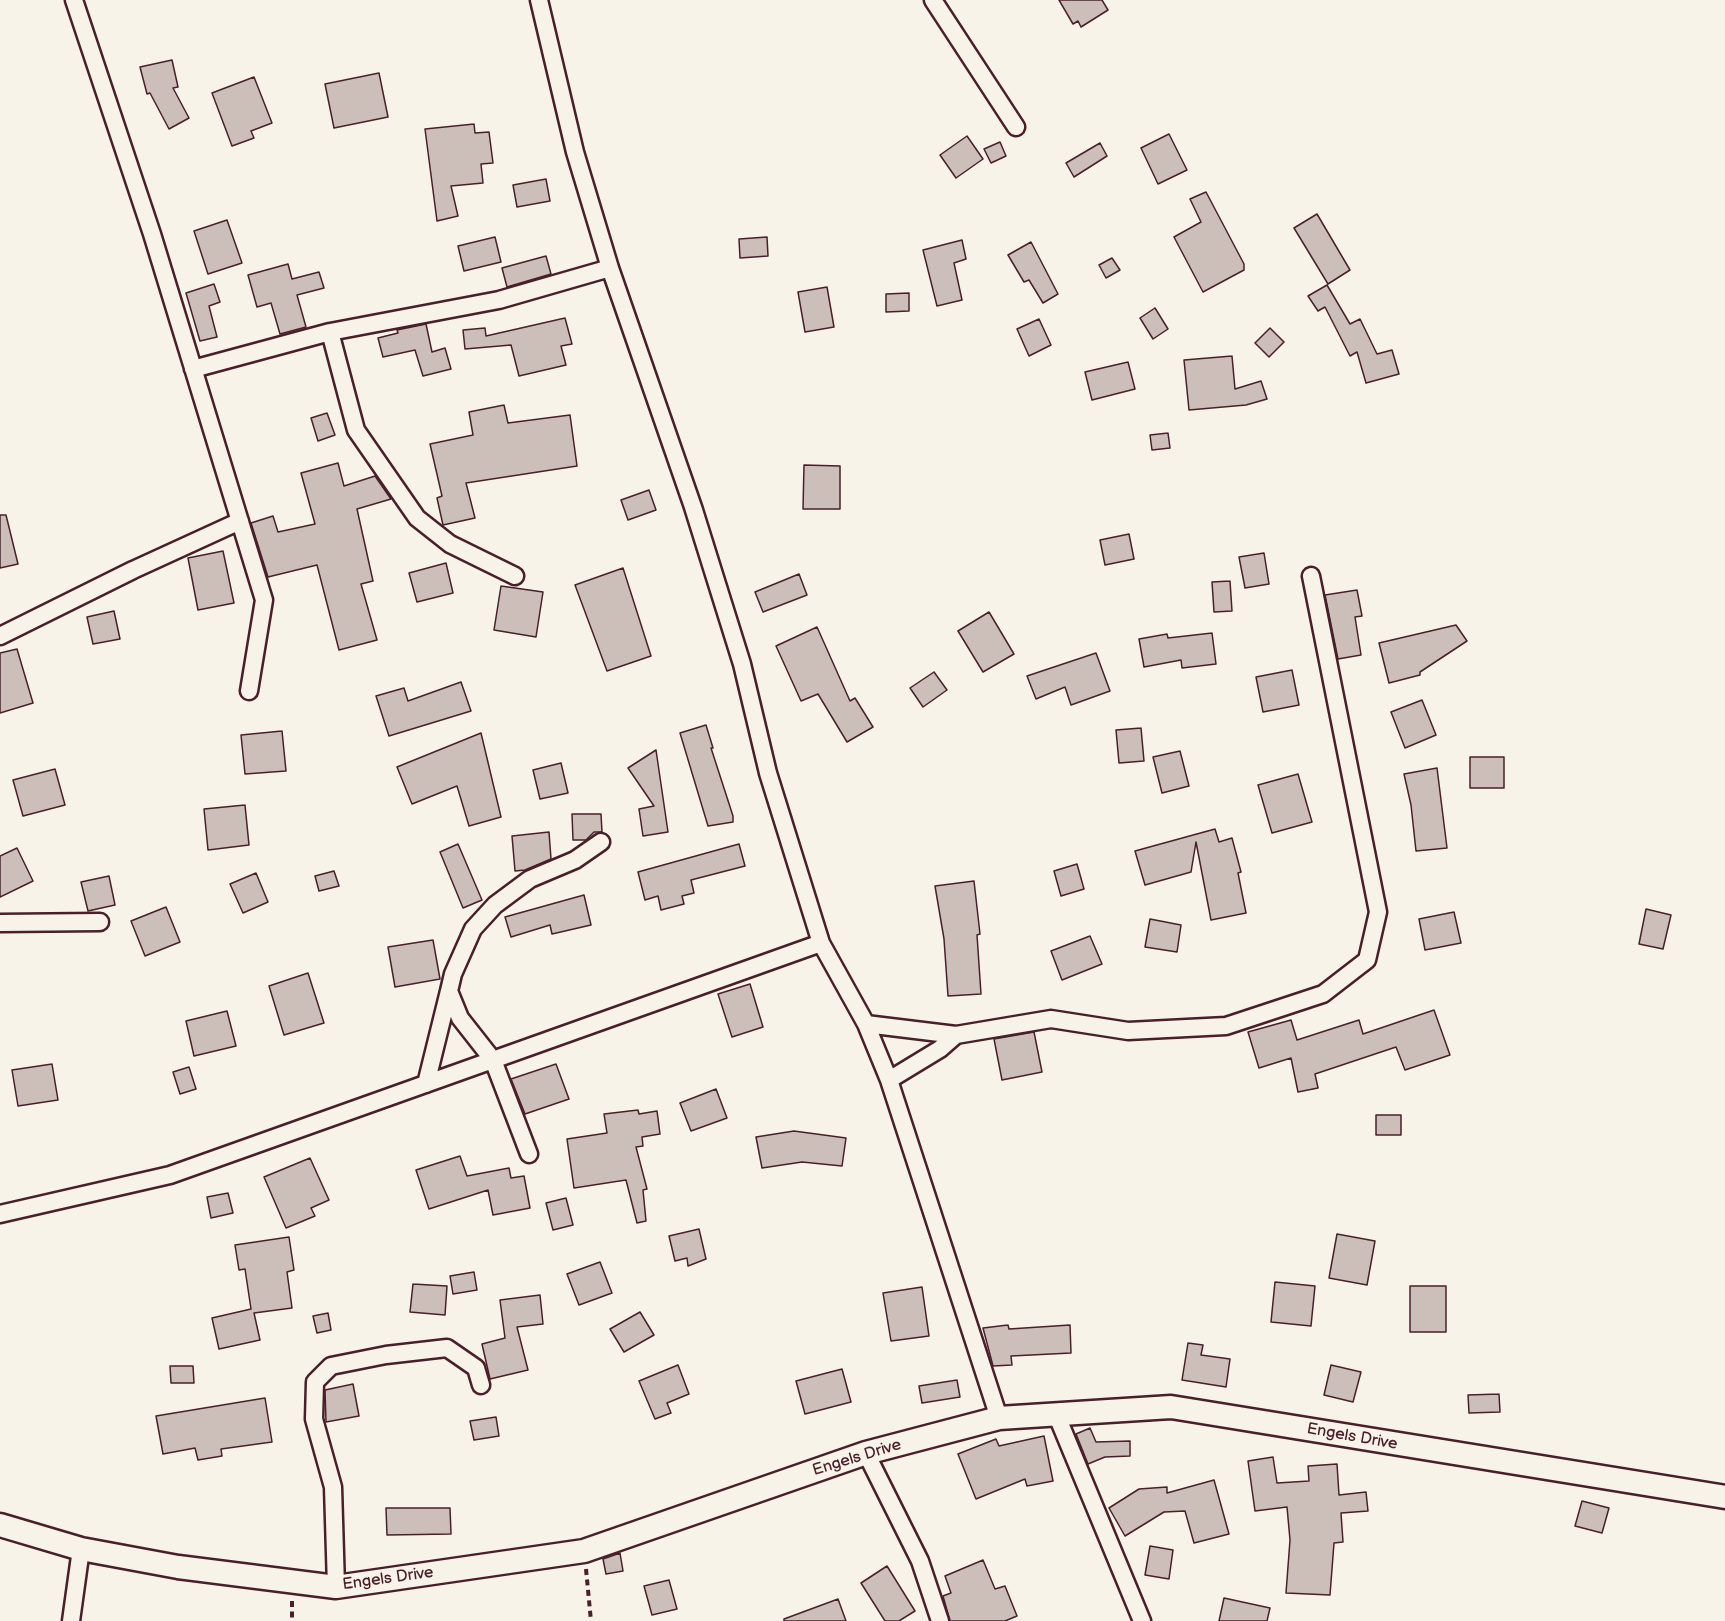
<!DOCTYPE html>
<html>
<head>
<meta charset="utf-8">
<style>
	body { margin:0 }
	canvas { display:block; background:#f7f3e8 }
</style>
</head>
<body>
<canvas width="1725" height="1621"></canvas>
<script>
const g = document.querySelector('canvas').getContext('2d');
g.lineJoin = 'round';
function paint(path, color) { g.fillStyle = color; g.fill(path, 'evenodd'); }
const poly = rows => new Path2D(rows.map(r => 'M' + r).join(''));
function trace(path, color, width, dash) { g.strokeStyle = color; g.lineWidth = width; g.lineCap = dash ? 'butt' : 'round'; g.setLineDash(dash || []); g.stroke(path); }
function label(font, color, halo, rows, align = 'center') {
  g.font = font + ' "Balsamiq Sans",sans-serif'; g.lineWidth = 5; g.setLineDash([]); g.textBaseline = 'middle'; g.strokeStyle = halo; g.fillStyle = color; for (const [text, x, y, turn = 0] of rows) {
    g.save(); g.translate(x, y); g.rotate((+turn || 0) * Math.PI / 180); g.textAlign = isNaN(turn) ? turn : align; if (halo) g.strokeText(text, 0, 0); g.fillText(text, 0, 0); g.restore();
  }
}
const building = poly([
	[1059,0,1102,0,1108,10,1081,27,1078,21,1073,24,1059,0],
	[172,60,178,87,173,88,189,118,169,129,150,93,147,94,140,67,172,60],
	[379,73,388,117,334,128,325,84,379,73],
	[254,77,272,123,251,131,254,138,232,146,212,93,254,77],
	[474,124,475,133,489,132,493,163,481,164,483,183,451,186,458,216,437,221,425,129,474,124],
	[1169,134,1187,170,1158,184,1141,148,1169,134],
	[967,136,983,159,956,178,940,155,967,136],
	[1000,142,1006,156,991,163,984,149,1000,142],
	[1100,143,1107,156,1074,177,1066,163,1100,143],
	[546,179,550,201,517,207,513,185,546,179],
	[1206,192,1244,264,1244,270,1203,292,1174,237,1201,222,1190,199,1206,192],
	[1317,214,1350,270,1328,284,1294,228,1317,214],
	[227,220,242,263,208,274,194,231,227,220],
	[495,237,501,262,464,271,458,246,495,237],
	[767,237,768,256,740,258,739,239,767,237],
	[962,240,966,259,954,263,962,300,937,306,923,250,962,240],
	[1031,242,1058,294,1043,303,1029,280,1024,282,1008,255,1031,242],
	[546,256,551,274,507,287,502,268,546,256],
	[1112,258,1120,270,1106,278,1099,265,1112,258],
	[288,264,292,279,319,272,324,288,297,295,306,327,280,334,271,303,257,307,248,275,288,264],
	[214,284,220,302,209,306,217,337,200,341,186,293,214,284],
	[1327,285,1350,324,1360,319,1377,354,1392,350,1399,374,1366,383,1357,352,1350,356,1325,307,1318,311,1308,296,1327,285],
	[827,287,834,327,805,332,798,292,827,287],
	[909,293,909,311,886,312,886,294,909,293],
	[1155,308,1168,329,1153,339,1140,318,1155,308],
	[565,318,572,344,561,346,566,365,519,376,511,345,465,349,463,330,485,328,486,336,565,318],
	[1039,319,1051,345,1029,356,1017,329,1039,319],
	[426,324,432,352,445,348,451,369,423,376,415,350,383,357,378,338,398,333,397,330,426,324],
	[1270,328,1284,342,1269,357,1255,343,1270,328],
	[1232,356,1235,389,1261,381,1267,399,1246,405,1189,410,1184,360,1232,356],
	[1128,362,1135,389,1092,400,1085,372,1128,362],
	[504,405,508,423,570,415,577,466,466,483,475,518,443,525,437,498,442,496,430,444,473,435,469,412,504,405],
	[327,413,335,435,318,441,311,418,327,413],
	[1168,433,1170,448,1152,450,1150,435,1168,433],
	[338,463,344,486,375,476,391,499,357,509,373,581,361,584,377,640,339,650,317,565,268,577,251,523,273,516,278,532,315,524,301,473,338,463],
	[804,465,840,466,840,509,803,509,804,465],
	[649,490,656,510,628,520,621,500,649,490],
	[0,515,6,515,18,564,0,568,0,515],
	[1129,534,1134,559,1105,565,1100,540,1129,534],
	[223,551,234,603,198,610,188,558,223,551],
	[1264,553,1269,584,1245,588,1239,557,1264,553],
	[446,563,453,593,417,602,409,573,446,563],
	[623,568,651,656,607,671,575,585,623,568],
	[799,574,807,595,763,612,755,592,799,574],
	[1230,581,1232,611,1214,612,1212,582,1230,581],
	[501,586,543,592,536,637,494,630,501,586],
	[1357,590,1362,616,1355,617,1361,655,1338,659,1325,595,1357,590],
	[114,611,120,639,93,644,87,617,114,611],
	[989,612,1014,654,983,672,958,631,989,612],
	[1456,625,1467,641,1420,672,1420,675,1389,683,1379,643,1456,625],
	[817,627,850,701,855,698,873,727,847,742,818,694,801,701,776,646,817,627],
	[1212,633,1216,664,1182,668,1181,660,1144,667,1139,639,1167,634,1168,638,1212,633],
	[17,649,33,703,0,713,0,653,17,649],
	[1096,653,1110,691,1071,705,1065,687,1036,699,1027,676,1096,653],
	[1292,670,1299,705,1263,712,1256,677,1292,670],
	[934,672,947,690,923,707,910,688,934,672],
	[461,682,471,711,389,736,376,696,404,688,408,701,461,682],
	[1422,700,1436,735,1405,748,1391,712,1422,700],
	[706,725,713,748,711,748,733,816,733,822,708,826,680,733,706,725],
	[1141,728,1144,761,1119,763,1116,730,1141,728],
	[282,731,286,771,245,774,241,735,282,731],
	[481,733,501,817,469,826,457,786,412,804,397,767,481,733],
	[656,750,668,832,643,836,639,809,654,806,628,768,656,750],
	[1180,751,1189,786,1162,793,1153,757,1180,751],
	[1470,757,1504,757,1504,788,1470,788,1470,757],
	[561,763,568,793,540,799,533,770,561,763],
	[1437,768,1447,848,1416,851,1411,805,1404,774,1437,768],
	[55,769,65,805,23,816,13,780,55,769],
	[1298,774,1312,822,1272,833,1258,785,1298,774],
	[245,805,249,845,208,850,204,809,245,805],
	[572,814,601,814,602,832,594,832,586,840,573,840,572,814],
	[1215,829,1219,842,1232,838,1241,872,1238,873,1246,913,1211,920,1196,842,1191,872,1145,885,1135,851,1215,829],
	[549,832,551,859,525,870,515,871,512,836,549,832],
	[458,844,482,900,463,908,440,852,458,844],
	[739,844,745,866,691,880,694,893,682,896,684,904,661,910,658,896,645,900,638,872,739,844],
	[17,848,33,881,0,897,0,856,17,848],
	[1077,864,1084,889,1061,896,1054,871,1077,864],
	[334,871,339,886,319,891,315,876,334,871],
	[256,873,268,902,243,913,230,884,256,873],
	[109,876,115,905,88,911,81,882,109,876],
	[974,881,980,934,977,935,981,994,948,996,944,939,935,886,974,881],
	[584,895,591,925,552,934,550,925,511,937,505,917,584,895],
	[166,907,180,942,145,956,131,921,166,907],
	[1646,909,1671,915,1663,949,1639,944,1646,909],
	[1454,912,1461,943,1425,950,1419,919,1454,912],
	[1150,919,1181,925,1177,952,1145,947,1150,919],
	[1090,936,1102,964,1062,980,1051,951,1090,936],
	[433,940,440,979,395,987,388,947,433,940],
	[308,973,324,1023,284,1035,269,986,308,973],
	[750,984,763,1027,732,1037,718,994,750,984],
	[1434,1010,1450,1055,1405,1070,1396,1047,1315,1074,1318,1088,1298,1092,1291,1058,1259,1068,1248,1032,1291,1020,1297,1040,1359,1020,1363,1034,1434,1010],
	[227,1011,236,1046,194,1056,186,1021,227,1011],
	[1034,1032,1042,1072,1002,1080,994,1039,1034,1032],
	[52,1064,58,1100,18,1106,12,1070,52,1064],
	[556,1064,569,1099,525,1114,511,1079,556,1064],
	[189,1067,196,1089,180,1094,173,1072,189,1067],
	[716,1089,727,1118,691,1131,680,1103,716,1089],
	[638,1110,639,1114,657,1111,660,1134,642,1137,643,1146,636,1147,647,1189,643,1190,646,1221,637,1223,626,1180,574,1188,567,1139,607,1133,604,1114,638,1110],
	[1376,1115,1401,1115,1401,1135,1376,1135,1376,1115],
	[794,1131,846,1138,842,1166,802,1162,762,1168,756,1137,794,1131],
	[460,1156,467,1176,509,1168,511,1178,524,1176,530,1208,493,1215,488,1190,429,1209,416,1170,460,1156],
	[310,1158,329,1200,311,1208,315,1216,286,1228,264,1177,310,1158],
	[228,1193,233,1213,211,1218,207,1197,228,1193],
	[566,1198,573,1225,553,1230,546,1203,566,1198],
	[699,1229,706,1259,688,1266,687,1258,675,1261,669,1236,699,1229],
	[1337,1234,1375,1241,1367,1285,1329,1278,1337,1234],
	[289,1237,294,1270,287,1272,292,1308,254,1313,260,1340,219,1349,212,1318,251,1309,245,1269,239,1270,235,1245,289,1237],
	[600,1262,612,1293,579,1305,567,1274,600,1262],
	[474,1272,477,1290,453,1294,450,1276,474,1272],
	[1275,1282,1315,1286,1311,1326,1271,1322,1275,1282],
	[413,1284,447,1286,445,1315,410,1312,413,1284],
	[1410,1286,1446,1286,1446,1332,1410,1332,1410,1286],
	[922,1287,929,1336,891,1341,883,1293,922,1287],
	[540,1295,543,1324,517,1327,528,1370,490,1379,482,1344,505,1338,500,1300,540,1295],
	[640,1312,654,1335,624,1352,610,1329,640,1312],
	[328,1313,331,1330,317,1333,313,1316,328,1313],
	[1008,1325,1009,1329,1070,1325,1071,1353,1011,1356,1012,1365,993,1366,983,1328,1008,1325],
	[1188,1343,1203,1345,1201,1355,1230,1359,1226,1387,1182,1380,1188,1343],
	[678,1365,689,1394,667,1403,671,1413,655,1419,639,1381,678,1365],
	[1331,1365,1361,1372,1353,1402,1324,1395,1331,1365],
	[170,1366,193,1366,194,1383,171,1383,170,1366],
	[842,1369,851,1402,805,1414,796,1381,842,1369],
	[957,1380,960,1397,922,1403,919,1386,957,1380],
	[353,1384,359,1416,326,1422,325,1390,353,1384],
	[1499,1394,1500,1412,1469,1413,1468,1395,1499,1394],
	[265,1398,272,1442,221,1449,222,1456,198,1460,195,1448,163,1454,156,1416,265,1398],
	[496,1417,499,1436,474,1440,470,1421,496,1417],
	[1090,1428,1096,1442,1130,1441,1130,1456,1105,1457,1088,1464,1076,1434,1090,1428],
	[1044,1436,1053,1481,1027,1486,1025,1479,976,1499,958,1454,996,1439,999,1446,1044,1436],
	[1273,1457,1277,1483,1309,1481,1308,1466,1337,1464,1339,1495,1366,1492,1368,1511,1341,1513,1343,1542,1334,1543,1330,1595,1286,1593,1290,1540,1287,1507,1255,1511,1248,1461,1273,1457],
	[1214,1480,1229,1534,1194,1543,1185,1511,1164,1512,1125,1536,1109,1508,1139,1489,1167,1487,1167,1493,1214,1480],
	[1582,1501,1609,1508,1602,1533,1575,1526,1582,1501],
	[386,1508,450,1508,451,1534,387,1535,386,1508],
	[1150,1546,1173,1550,1169,1579,1145,1575,1150,1546],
	[620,1553,623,1571,606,1574,603,1559,620,1553],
	[983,1560,995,1589,1005,1586,1017,1616,1005,1621,950,1621,943,1596,951,1593,945,1576,983,1560],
	[887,1566,915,1611,899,1621,885,1621,861,1583,887,1566],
	[669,1580,677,1609,652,1615,644,1586,669,1580],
	[1224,1598,1270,1608,1267,1621,1219,1621,1224,1598],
	[838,1599,846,1621,784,1621,784,1619,838,1599]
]);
const path = poly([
	[586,1569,591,1621],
	[292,1601,292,1621]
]);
const street = poly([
	[74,0,152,234,264,600,249,691],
	[539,0,575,152,610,268,693,507,742,664,768,773,821,943,866,1024,889,1080,999,1418],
	[933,0,1016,127],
	[330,332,356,430,417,518,450,544,515,576],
	[193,369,330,332,499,300,610,268],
	[0,636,133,570,240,521],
	[0,923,100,922],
	[866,1024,956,1035,1051,1019,1128,1031,1226,1026,1323,994,1367,960,1378,912,1311,576],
	[889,1080,940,1049,956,1035],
	[426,1084,449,991],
	[529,1154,493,1060,460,1018,449,991,453,974,473,929,495,905,530,879,575,860,601,842],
	[0,1214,170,1175,821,943],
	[1057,1416,1142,1621],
	[866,1453,920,1561,940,1621],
	[336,1587,333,1487,314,1419,315,1382,331,1366,386,1355,447,1348,476,1368,481,1385],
	[71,1621,81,1549]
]);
const secondary = poly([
	[0,1525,81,1549,178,1567,336,1587,584,1551,866,1453,999,1418,1171,1407,1725,1497]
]);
const streetNames = [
	["Engels Drive",1352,1437,10],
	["Engels Drive",857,1458,-17],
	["Engels Drive",388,1579,-8]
];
paint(building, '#ccbfb9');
trace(building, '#4a1f2b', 1.5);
trace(street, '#4a1f2b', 21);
trace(secondary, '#4a1f2b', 27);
trace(path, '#4a1f2b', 4, [6, 4.5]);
trace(street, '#f7f3e8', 16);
trace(secondary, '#f7f3e8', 22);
label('16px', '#4a1f2b', '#f7f3e8', streetNames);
</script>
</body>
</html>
